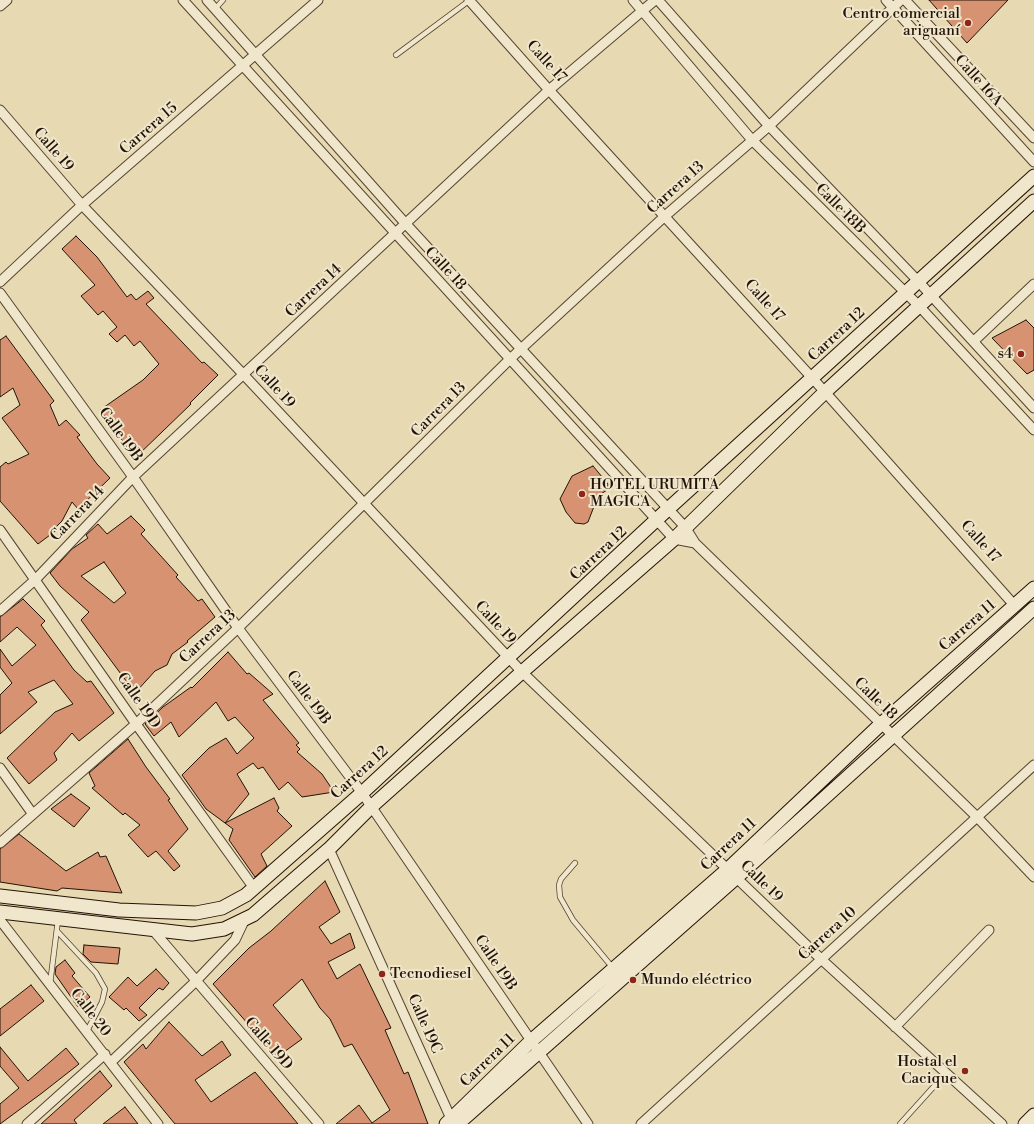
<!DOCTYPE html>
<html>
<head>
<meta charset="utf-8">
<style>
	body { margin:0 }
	canvas { display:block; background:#e7d9b1 }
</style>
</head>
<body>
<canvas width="1034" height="1124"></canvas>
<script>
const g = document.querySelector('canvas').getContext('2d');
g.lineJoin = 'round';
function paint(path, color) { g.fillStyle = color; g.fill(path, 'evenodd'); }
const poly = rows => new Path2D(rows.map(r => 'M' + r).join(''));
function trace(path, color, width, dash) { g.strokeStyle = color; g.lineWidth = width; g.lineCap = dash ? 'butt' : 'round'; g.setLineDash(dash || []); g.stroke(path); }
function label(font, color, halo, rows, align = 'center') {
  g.font = font + ' "Libre Bodoni",serif'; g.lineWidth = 4; g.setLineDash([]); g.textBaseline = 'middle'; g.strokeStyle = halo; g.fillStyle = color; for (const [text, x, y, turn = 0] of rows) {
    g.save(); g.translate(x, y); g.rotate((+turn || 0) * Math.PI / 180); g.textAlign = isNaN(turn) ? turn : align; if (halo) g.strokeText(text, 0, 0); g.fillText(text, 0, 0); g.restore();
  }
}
const building = poly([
	[929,0,1008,0,967,43,929,0],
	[76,236,97,257,127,297,131,294,136,300,148,291,154,298,146,304,202,363,204,362,218,375,190,403,191,404,135,458,100,410,143,380,159,364,140,341,134,346,125,335,117,342,109,334,117,327,103,311,98,315,81,296,95,285,62,249,76,236],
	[1026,320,1034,328,1034,370,1027,374,992,338,1026,320],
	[6,336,54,401,50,405,59,426,66,420,80,435,77,437,97,464,110,478,78,509,72,502,62,521,56,527,58,529,38,544,0,501,0,467,6,462,8,464,29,454,2,418,20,405,13,388,0,397,0,340,6,336],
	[593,466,608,484,607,490,598,496,588,522,584,524,575,523,566,512,560,499,572,476,593,466],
	[131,516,145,530,141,534,178,575,176,577,198,601,202,599,215,617,187,641,188,642,172,654,167,665,155,671,135,693,81,620,89,612,60,586,50,573,72,549,88,538,86,535,98,524,107,534,131,516],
	[104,562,126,593,114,603,81,576,104,562],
	[23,599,45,621,41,625,74,670,87,682,91,681,114,713,79,741,72,733,54,753,57,760,29,784,7,758,55,712,73,704,54,680,28,692,37,702,0,734,0,695,12,683,0,667,0,649,12,666,36,645,17,627,0,642,0,617,23,599],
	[228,652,247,674,249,673,273,694,263,700,299,743,296,745,300,749,297,752,322,774,334,792,302,797,288,782,279,790,263,767,258,769,253,763,237,774,249,794,225,823,206,809,182,775,209,748,226,738,237,754,254,738,235,717,228,721,216,702,179,737,171,722,154,736,145,724,163,707,191,687,192,688,228,652],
	[128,739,146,767,170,799,168,800,188,829,168,851,180,866,174,871,156,851,148,857,128,835,140,825,125,813,123,815,92,788,95,786,89,773,128,739],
	[71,794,90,808,74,827,51,809,71,794],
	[274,798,279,808,277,811,292,826,261,854,267,866,255,877,229,840,233,829,225,823,274,798],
	[19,834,66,871,98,852,100,857,106,856,122,893,62,888,57,891,0,882,0,849,19,834],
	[325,881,340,912,319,927,331,944,350,933,355,948,328,962,337,979,360,964,391,1028,385,1030,404,1074,408,1072,428,1124,336,1124,359,1105,372,1123,390,1110,352,1044,344,1047,330,1019,320,1008,302,979,273,1005,302,1039,277,1057,213,984,249,948,271,931,325,881],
	[84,945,120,948,118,964,91,962,83,954,84,945],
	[65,960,75,973,72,976,90,997,78,1007,55,974,56,967,65,960],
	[156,969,169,983,163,990,159,988,139,1008,147,1015,139,1021,126,1008,124,1010,109,997,128,977,137,986,156,969],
	[31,985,44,1001,0,1036,0,1009,31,985],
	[169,1022,202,1056,222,1041,231,1055,195,1080,211,1102,255,1072,298,1124,175,1124,124,1062,143,1044,146,1049,169,1022],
	[0,1047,28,1081,66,1048,79,1064,42,1093,0,1124,0,1104,19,1088,0,1066,0,1047],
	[100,1071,112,1086,74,1120,77,1124,41,1124,100,1071],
	[125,1107,138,1124,103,1124,125,1107]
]);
const lane = poly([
	[215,9,223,0],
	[396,55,470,0],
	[575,863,561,879,559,885,560,897,573,920,613,968],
	[57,931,96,973,105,989,102,1002,87,1031],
	[50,984,58,920],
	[900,1124,946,1073]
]);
const street = poly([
	[183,0,674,539,695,543],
	[207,0,405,223,685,527,695,543,977,817,1034,877],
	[469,0,549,90,825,392,1015,606],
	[633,0,752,140,920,307,1034,430],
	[658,0,769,126,918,281,1034,408],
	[886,0,1034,162],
	[905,0,1034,138],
	[0,6,7,0],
	[0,110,82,205,243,374,522,672,821,959,1002,1124],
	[0,282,82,205,318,0],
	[0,293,133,477,238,628,362,793,588,1124],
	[974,341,1034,284],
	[0,530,136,724,254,888],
	[0,611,36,579,133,477,549,90,655,0],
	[0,768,32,813],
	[0,843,136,724,238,628,510,359,665,216,769,126,901,0],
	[329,849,453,1123],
	[0,920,158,1124],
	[152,929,319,1124],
	[895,1027,989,930],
	[111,1062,195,982,235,940,244,921],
	[27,1124,105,1054],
	[641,1124,1034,765]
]);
const secondary = poly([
	[0,896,119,910,196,913,222,908,246,895,362,793,668,509,1034,176],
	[0,912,192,934,224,929,253,915,329,849,371,807,522,672,674,539,825,392,1034,201],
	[461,1121,736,878,1034,608],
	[446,1124,531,1041,727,870,881,724,1034,588],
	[1025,1124,1034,1115]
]);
const markers = [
	[968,23,4,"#8f2418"],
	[1021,354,4,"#8f2418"],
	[582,494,4,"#8f2418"],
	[382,974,4,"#8f2418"],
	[633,980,4,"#8f2418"],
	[965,1071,4,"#8f2418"]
];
const poiNames = [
	["Centro comercial",960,14],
	["ariguaní",960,31],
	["s4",1013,354],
	["HOTEL URUMITA",590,485,"left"],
	["MAGICA",590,502,"left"],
	["Tecnodiesel",390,974,"left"],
	["Mundo eléctrico",641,980,"left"],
	["Hostal el",957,1062],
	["Cacique",957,1079]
];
const streetNames = [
	["Calle 17",546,62,48],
	["Calle 16A",978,81,48],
	["Carrera 15",149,129,-41],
	["Calle 19",53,150,49],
	["Carrera 13",676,188,-42],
	["Calle 18B",840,209,45],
	["Calle 18",445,269,47],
	["Carrera 14",314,291,-43],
	["Calle 17",764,301,48],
	["Carrera 12",837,335,-43],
	["Calle 19",274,387,47],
	["Carrera 13",439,410,-45],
	["Calle 19B",120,435,54],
	["Carrera 14",78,514,-46],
	["Calle 17",980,542,48],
	["Carrera 12",599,554,-43],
	["Calle 19",495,623,47],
	["Carrera 11",968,626,-41],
	["Carrera 13",208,637,-43],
	["Calle 19B",308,698,53],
	["Calle 18",875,699,44],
	["Calle 19D",138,701,55],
	["Carrera 12",360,773,-42],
	["Carrera 11",729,845,-43],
	["Calle 19",761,882,44],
	["Carrera 10",828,934,-42],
	["Calle 19B",495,963,56],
	["Calle 20",90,1013,52],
	["Calle 19C",424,1024,66],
	["Calle 19D",268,1044,49],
	["Carrera 11",488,1061,-44]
];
paint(building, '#d69271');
trace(building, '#231306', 1);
trace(lane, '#544431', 6);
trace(street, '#544431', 11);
trace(secondary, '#231306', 15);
trace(lane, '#efe6cc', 4.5);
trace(street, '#efe6cc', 9);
trace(secondary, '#efe6cc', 13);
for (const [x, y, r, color] of markers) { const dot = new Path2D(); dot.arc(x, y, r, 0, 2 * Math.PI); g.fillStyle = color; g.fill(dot); trace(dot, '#efe6cc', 1.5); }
label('15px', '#231306', '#efe6cc', poiNames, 'right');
label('15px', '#231306', '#efe6cc', streetNames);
</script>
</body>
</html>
